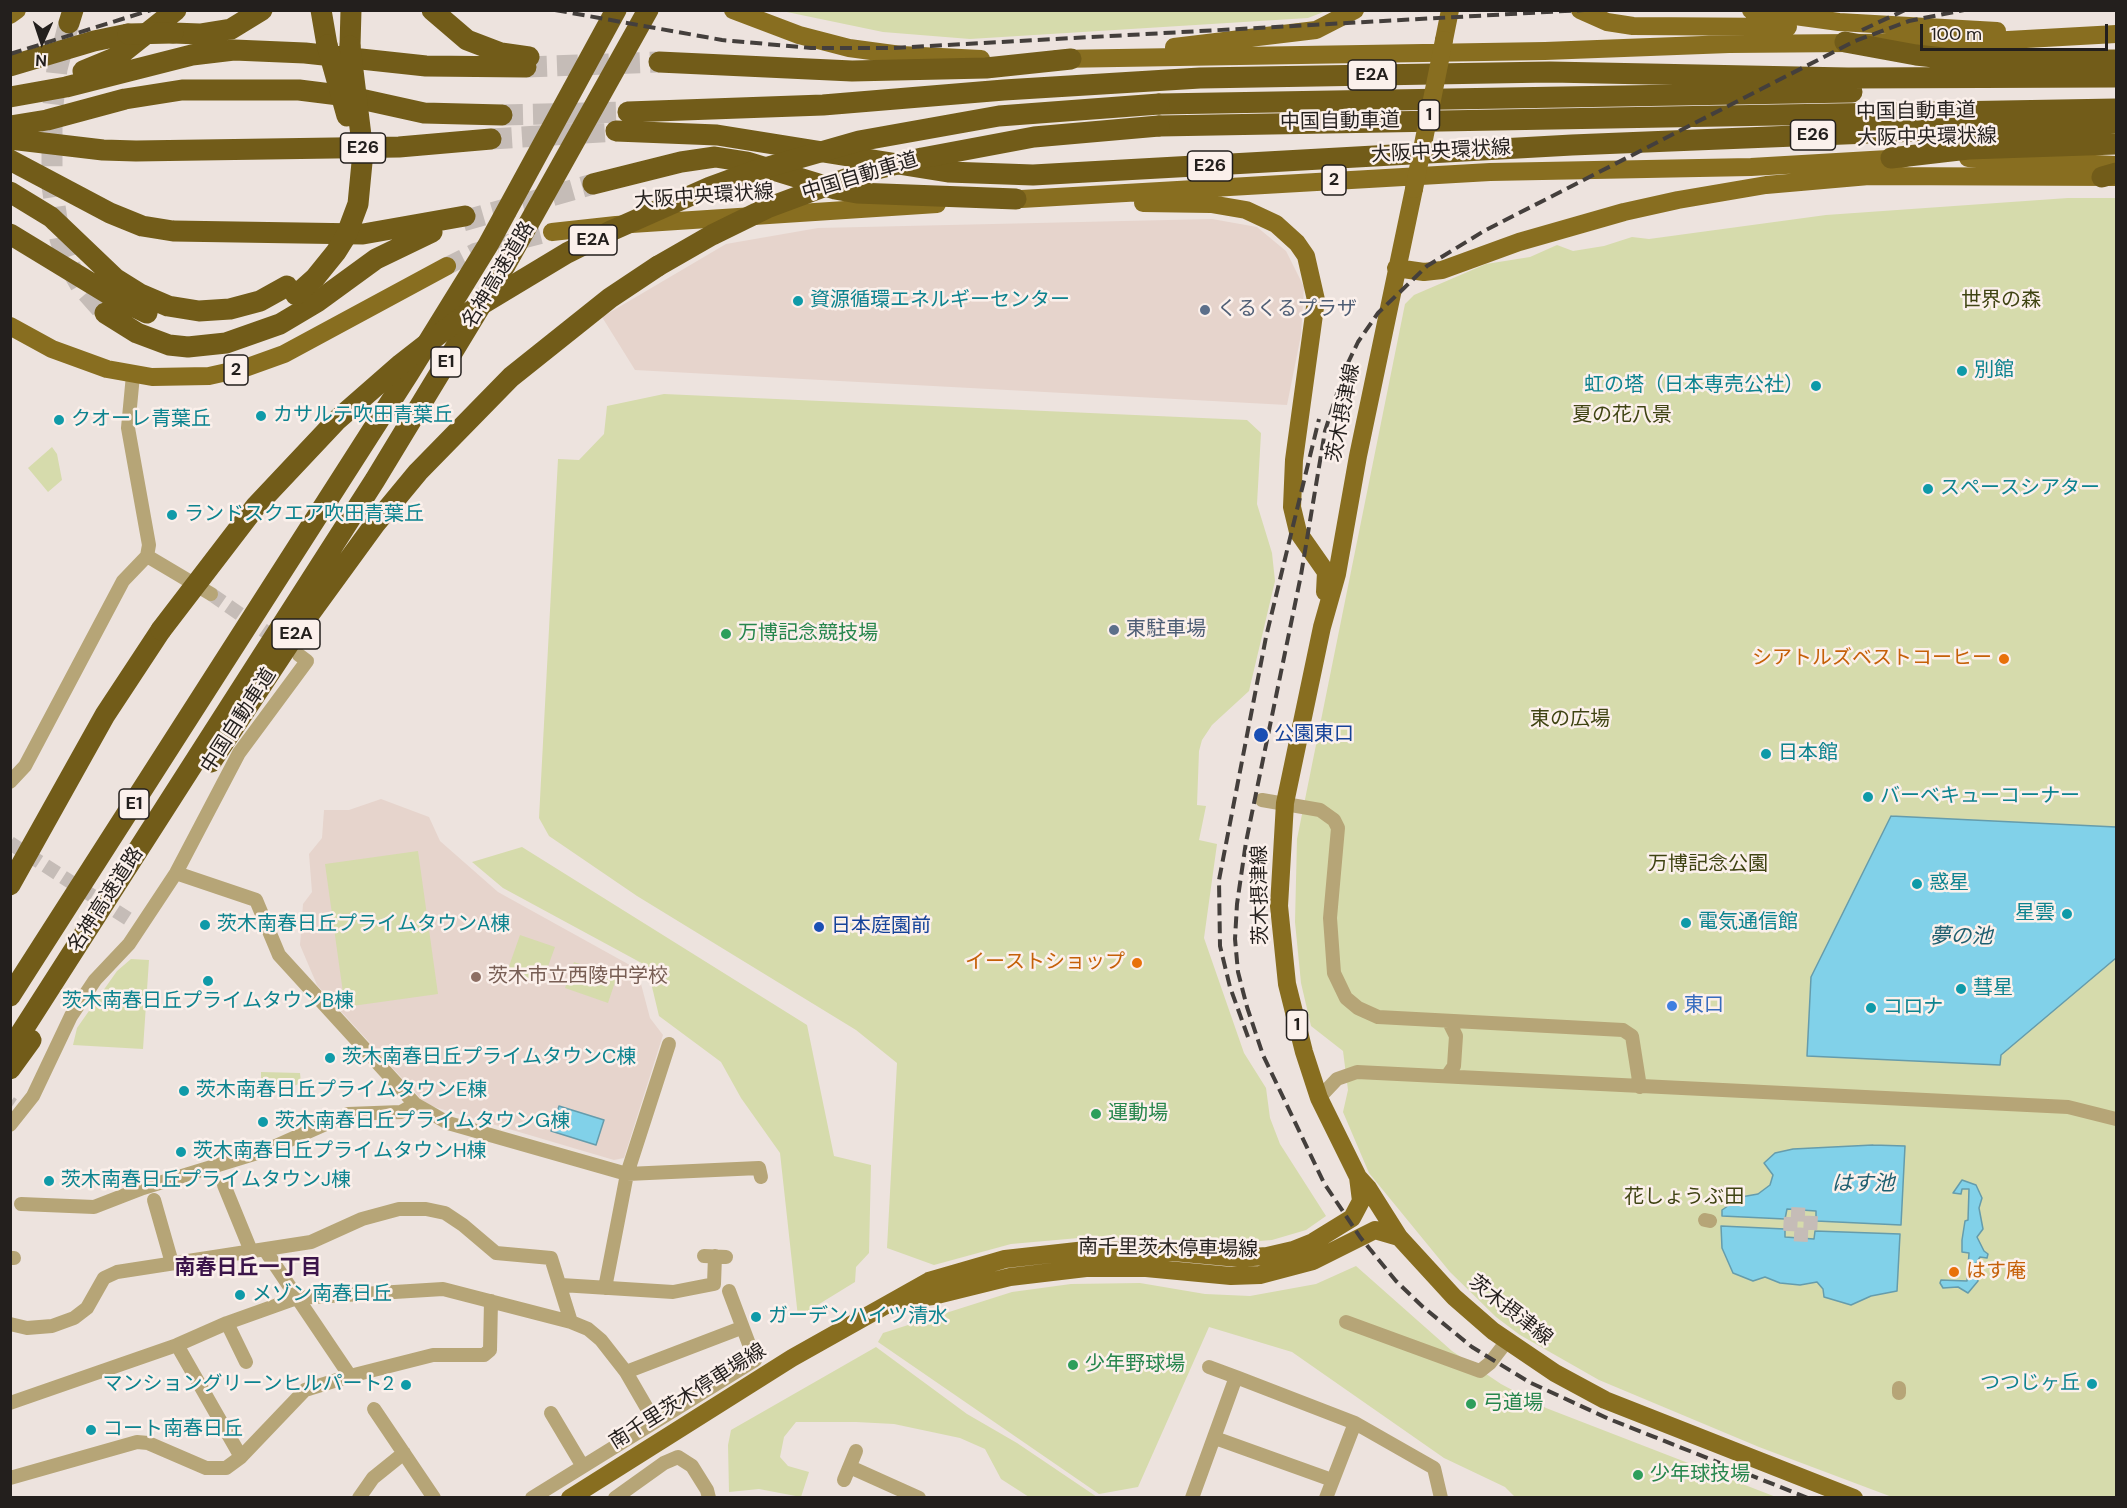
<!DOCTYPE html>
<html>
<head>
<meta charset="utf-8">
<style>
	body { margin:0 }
	#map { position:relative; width:2127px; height:1508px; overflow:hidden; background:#ede3de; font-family:"DM Sans",sans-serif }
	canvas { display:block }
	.frame { position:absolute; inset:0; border:12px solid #231f1d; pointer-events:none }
	.north { position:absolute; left:12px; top:12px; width:60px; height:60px; -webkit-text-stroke:4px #fbf0eb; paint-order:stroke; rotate:183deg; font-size:16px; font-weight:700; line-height:24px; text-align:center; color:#231f1d }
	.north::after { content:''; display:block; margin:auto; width:21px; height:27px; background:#231f1d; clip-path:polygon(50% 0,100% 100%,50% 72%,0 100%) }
	.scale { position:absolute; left:1920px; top:24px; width:188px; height:27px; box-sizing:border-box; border:3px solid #231f1d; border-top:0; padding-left:8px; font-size:18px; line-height:21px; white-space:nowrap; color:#231f1d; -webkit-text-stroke:4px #fbf0eb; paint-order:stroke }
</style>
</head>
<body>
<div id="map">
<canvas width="2127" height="1508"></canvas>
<div class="frame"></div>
<div class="north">N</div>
<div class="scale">100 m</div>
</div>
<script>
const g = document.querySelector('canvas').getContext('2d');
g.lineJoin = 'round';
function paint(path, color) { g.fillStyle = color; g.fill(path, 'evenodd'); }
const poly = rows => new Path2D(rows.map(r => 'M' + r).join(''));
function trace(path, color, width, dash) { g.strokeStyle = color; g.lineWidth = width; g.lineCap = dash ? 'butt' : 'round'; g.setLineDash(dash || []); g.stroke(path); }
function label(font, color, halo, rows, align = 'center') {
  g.font = font + ' "DM Sans","Noto Sans JP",sans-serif'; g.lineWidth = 5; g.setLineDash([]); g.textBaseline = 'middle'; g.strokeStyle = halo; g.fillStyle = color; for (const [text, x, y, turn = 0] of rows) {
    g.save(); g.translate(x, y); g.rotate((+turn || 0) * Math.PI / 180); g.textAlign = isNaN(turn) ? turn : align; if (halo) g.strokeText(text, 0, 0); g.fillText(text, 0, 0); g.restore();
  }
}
const built = poly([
	[1212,219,1257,227,1286,251,1304,287,1301,335,1287,405,635,370,602,317,726,244,818,228],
	[381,799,429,817,440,841,498,892,637,969,650,1018,663,1035,624,1158,614,1160,431,1106,421,1099,317,985,300,945,303,904,312,892,309,854,322,838,324,810,349,810]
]);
const green = poly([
	[782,11,1326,11,1308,18,970,39,883,32],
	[2068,198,2116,198,2116,1497,1892,1497,1759,1447,1599,1380,1520,1335,1496,1317,1450,1272,1369,1173,1343,1112,1348,1090,1343,1051,1311,1026,1301,983,1295,922,1297,839,1405,304,1414,295,1486,264,1530,257,1557,245,1573,251,1604,246,1632,237,1649,239,1826,215],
	[664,394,1247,420,1261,433,1257,504,1272,553,1275,581,1249,691,1212,725,1202,740,1199,751,1197,805,1206,806,1199,840,1217,844,1204,938,1244,1053,1266,1088,1270,1118,1280,1144,1326,1216,1306,1230,1272,1240,1247,1242,1090,1237,1011,1244,934,1265,887,1248,897,1063,856,1030,637,896,549,836,539,818,558,459,579,460,604,434,607,406],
	[52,447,57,454,62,480,48,492,28,468],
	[522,847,807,1025,834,1156,871,1165,869,1253,856,1267,855,1282,798,1317,780,1153,741,1098,721,1062,659,1016,647,966,503,888,472,862],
	[418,851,438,994,345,1007,325,864],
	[520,935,555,947,542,983,507,972],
	[131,959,149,960,143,1049,73,1045,77,1028,117,971],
	[574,962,617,976,608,1003,565,988],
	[261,1072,300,1073,301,1083,261,1100],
	[1356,1266,1452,1351,1501,1384,1546,1408,1776,1497,1515,1497,1505,1487,1444,1458,1292,1352,1209,1327,1138,1487,1099,1494,878,1342,883,1333,1012,1292,1071,1284,1140,1283,1205,1294,1250,1296,1316,1284],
	[876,1347,967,1414,1017,1443,1097,1497,1029,1497,1001,1479,985,1449,960,1438,894,1424,856,1422,796,1422,784,1437,780,1457,788,1466,809,1472,801,1497,759,1489,729,1492,728,1445,731,1430]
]);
const water = poly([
	[1891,816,2116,827,2116,958,2001,1055,2000,1065,1807,1056,1811,977,1891,816],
	[559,1106,604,1120,596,1145,551,1131,559,1106],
	[1873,1145,1905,1146,1901,1225,1816,1221,1816,1211,1787,1209,1785,1219,1722,1216,1722,1210,1741,1197,1758,1194,1770,1185,1773,1175,1764,1163,1775,1153,1793,1149,1873,1145],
	[1962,1180,1976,1185,1982,1198,1979,1208,1983,1229,1977,1237,1984,1251,1988,1254,1987,1258,1980,1257,1976,1263,1978,1281,1968,1293,1958,1287,1943,1288,1940,1283,1941,1280,1967,1281,1969,1253,1962,1252,1962,1240,1965,1221,1968,1220,1969,1189,1962,1189,1961,1194,1953,1193,1962,1180],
	[1721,1226,1785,1229,1785,1237,1814,1239,1815,1231,1900,1234,1897,1291,1871,1296,1851,1305,1824,1297,1823,1289,1817,1282,1800,1285,1780,1283,1765,1277,1753,1281,1733,1273,1722,1248,1721,1226]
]);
const minorTunnel = poly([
	[211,594,279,641],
	[10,843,130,920],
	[10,1103,13,1105],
	[1791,1214,1811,1215,1810,1235,1790,1234,1791,1214]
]);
const majorTunnel = poly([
	[447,266,475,252,552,232]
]);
const highwayTunnel = poly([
	[69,23,57,69,52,114,52,186,60,239,68,263,81,286,105,313],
	[526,67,659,62],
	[502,115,628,112],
	[491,139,616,131],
	[463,221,593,184]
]);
const minor = poly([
	[147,556,211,594],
	[10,782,25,766,123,581,147,556,149,545,128,428,133,375],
	[1262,800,1320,810,1334,820,1338,828,1330,918,1334,973,1346,998,1358,1008,1378,1017,1623,1030,1632,1036,1640,1087],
	[176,873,256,900,279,955,415,1104,448,1123,627,1174,759,1168,761,1177],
	[1447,1076,1454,1066,1456,1036,1449,1022],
	[1319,1098,1337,1079,1357,1072,2068,1107,2116,1119],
	[10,1125,33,1096,71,1016,95,980,129,944,176,873,239,753,307,661,299,655],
	[224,1185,251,1251],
	[154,1200,172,1263],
	[21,1204,94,1207,143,1188,267,1150,348,1114,401,1112,415,1104],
	[1705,1220,1710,1221],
	[265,1250,350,1376],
	[704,1256,726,1257],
	[10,1258,14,1258],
	[561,1285,673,1292,714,1284,715,1256],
	[605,1288,627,1174,669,1044],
	[1346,1322,1480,1371,1490,1363,1507,1341],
	[227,1323,246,1362],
	[10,1324,27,1328,52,1326,74,1318,87,1308,104,1278,117,1272,311,1242,362,1219,399,1209,426,1209,445,1213,463,1225,496,1253,551,1258,571,1322],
	[177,1345,241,1457],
	[1209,1367,1236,1377],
	[626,1372,741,1328],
	[1899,1393,1899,1388],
	[10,1403,177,1345,227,1323,297,1298,443,1289,571,1322,588,1329,601,1340,626,1372,655,1422],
	[374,1409,434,1498],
	[551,1413,582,1465],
	[1215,1438,1332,1480],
	[850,1467,919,1498],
	[10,1478,137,1442,148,1443,206,1468,226,1468,241,1457,305,1390,350,1376,433,1355,484,1355,490,1350,491,1301],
	[844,1480,856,1451],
	[359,1498,373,1478,404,1453],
	[532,1498,755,1360,729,1291],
	[615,1498,664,1463,678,1457,692,1466,707,1490,709,1498],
	[1192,1498,1236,1377,1355,1423,1434,1468,1441,1498],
	[1326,1498,1355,1423]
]);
const major = poly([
	[733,10,799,35,849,48,901,55,981,59],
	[1580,10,1607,22,1633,26,1788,27],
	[1751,10,1839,22,1997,31],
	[10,15,17,10],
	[1444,40,1450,10],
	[1174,47,1316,30,1355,10],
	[1057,59,1545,51,1729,44,1972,42,2116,34],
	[1968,158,2116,165],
	[1414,189,1358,456,1337,574,1322,627,1285,803,1279,906,1287,984,1304,1052,1319,1098,1358,1177,1368,1188,1399,1237,1454,1297,1493,1331,1555,1373,1605,1400,1854,1498],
	[1004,200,1490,172,1751,167,1905,158],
	[1143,203,1211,204,1246,210,1276,224,1297,243,1306,256,1316,300,1294,460,1292,507,1298,532,1326,572,1325,592],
	[552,232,616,225,937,204],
	[1396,268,1424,272,1442,270,1519,242,1624,212,1678,200,1766,185,1869,176,2116,177],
	[10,326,52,349,107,369,152,377,209,376,245,368,284,354,447,266],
	[900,1300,933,1296,1010,1277,1086,1268,1146,1268,1231,1276,1260,1275,1313,1261,1375,1230,1399,1237],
	[570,1498,792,1358,929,1281,1005,1259,1086,1250,1173,1252,1238,1258,1267,1256,1293,1250,1313,1242,1352,1218,1361,1201,1358,1177]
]);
const highway = poly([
	[321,10,327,45],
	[432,10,467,40,501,53,529,57],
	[69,23,73,10],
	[173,33,200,34,231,29,262,10],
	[1845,42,1916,55,1970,61,2116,60],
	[350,46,351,10],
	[659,62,852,71,986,68,1071,59],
	[10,66,94,41,128,34],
	[83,71,117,57,176,10],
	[10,97,66,87,192,55,234,50,305,53,426,66,526,67],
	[1159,104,1852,92],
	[628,112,823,105,1004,90,1200,78,1550,72,1848,78,2116,77],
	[10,126,47,120,125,99,182,90,299,90,347,96,424,113,502,115],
	[1159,126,2116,109],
	[616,131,717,135,948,172,1033,175,1572,145,2116,123],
	[10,139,103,150,136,151,399,147,491,139],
	[1891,158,1968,149,2116,144],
	[10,160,110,213,142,226,173,231,363,234,465,216],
	[2102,177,2116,173],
	[593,184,681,162,715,157,747,162,835,189,857,193,1016,199],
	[10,192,51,217,116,279,140,294,168,306,199,311,230,309,260,301,287,286],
	[10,234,107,293,147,313],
	[105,313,137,333,169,345,188,347,226,343,280,324,317,302,376,259,432,232],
	[211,762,300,627,375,524,418,472,511,377,610,298,658,266],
	[10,885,105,715,161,630],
	[10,996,409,373,488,245,616,10],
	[10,1050,375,480,506,264,648,10],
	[10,1069,31,1040]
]);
const rail = poly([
	[555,10,722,40,811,48,892,48,1584,10],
	[1862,30,1905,10],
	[10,54,151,10],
	[1248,1037,1230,987,1220,946,1219,880,1266,637,1319,419],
	[1808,1498,1609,1419,1529,1382,1472,1347,1423,1307,1396,1281,1360,1237,1324,1183,1263,1055,1247,1007,1238,972,1235,939,1237,904,1246,842,1301,575,1325,431,1345,369,1358,342,1378,313,1427,266,1484,231,1855,41,1909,21,1964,10]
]);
const majorBridge = poly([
	[1414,189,1444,40]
]);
const highwayBridge = poly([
	[128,34,173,33],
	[327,45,347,116],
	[658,266,712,235,767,208,864,172,922,158,1034,137,1159,126],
	[296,295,315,278,336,252,346,236,358,204,363,152,350,46],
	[161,630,256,506,337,420,401,364,442,332,474,309,567,253,613,230,710,187,754,171,859,141,999,116,1159,104]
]);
const markers = [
	[798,301,6,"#0f9aa8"],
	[1205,310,6,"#5c6f8a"],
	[1962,371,6,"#0f9aa8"],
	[1816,386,6,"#0f9aa8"],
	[261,416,6,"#0f9aa8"],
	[59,420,6,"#0f9aa8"],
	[1928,489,6,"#0f9aa8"],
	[172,515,6,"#0f9aa8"],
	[1114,630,6,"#5c6f8a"],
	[726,634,6,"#2e9e5b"],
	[2004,659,6,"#e8710a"],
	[1261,735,8,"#1a4fb4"],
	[1766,754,6,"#0f9aa8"],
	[1868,797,6,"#0f9aa8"],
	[1917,884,6,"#0f9aa8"],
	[2067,914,6,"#0f9aa8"],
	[1686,923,6,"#0f9aa8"],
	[205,925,6,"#0f9aa8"],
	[819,927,6,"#1a4fb4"],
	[1137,963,6,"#e8710a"],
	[476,977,6,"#8d6e63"],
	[208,981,6,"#0f9aa8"],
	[1961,989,6,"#0f9aa8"],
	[1672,1006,6,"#3f7fe0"],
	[1871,1008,6,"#0f9aa8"],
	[330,1058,6,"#0f9aa8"],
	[184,1091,6,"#0f9aa8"],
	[1096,1114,6,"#2e9e5b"],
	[263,1122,6,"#0f9aa8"],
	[181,1152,6,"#0f9aa8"],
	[49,1181,6,"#0f9aa8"],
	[1954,1272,6,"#e8710a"],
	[240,1295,6,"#0f9aa8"],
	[756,1317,6,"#0f9aa8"],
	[1073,1365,6,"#2e9e5b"],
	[2092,1384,6,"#0f9aa8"],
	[406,1385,6,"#0f9aa8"],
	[1471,1404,6,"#2e9e5b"],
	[91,1430,6,"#0f9aa8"],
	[1638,1475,6,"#2e9e5b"]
];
const shields = [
	[1372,75,48],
	[1429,115,21],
	[1813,135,45],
	[363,148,45],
	[1210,166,45],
	[1334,180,24],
	[593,240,48],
	[446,362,30],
	[236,370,24],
	[296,634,48],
	[134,804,30],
	[1297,1025,21]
];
const shieldNames = [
	["E2A",1372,75],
	["1",1429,115],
	["E26",1813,135],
	["E26",363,148],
	["E26",1210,166],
	["2",1334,180],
	["E2A",593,240],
	["E1",446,362],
	["2",236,370],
	["E2A",296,634],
	["E1",134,804],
	["1",1297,1025]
];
const streetNames = [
	["中国自動車道",1916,112,-1],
	["中国自動車道",1340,122,-1],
	["大阪中央環状線",1927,138,-1],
	["大阪中央環状線",1441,152,-3],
	["中国自動車道",860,177,-17],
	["大阪中央環状線",704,197,-4],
	["名神高速道路",499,275,-59],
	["茨木摂津線",1344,413,-79],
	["中国自動車道",239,721,-57],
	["茨木摂津線",1261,895,-91],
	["名神高速道路",106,900,-57],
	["南千里茨木停車場線",1168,1249,1],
	["茨木摂津線",1510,1311,38],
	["南千里茨木停車場線",688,1397,-32]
];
const cultureNames = [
	["資源循環エネルギーセンター",810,301],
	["別館",1974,371],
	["虹の塔（日本専売公社）",1804,386,"right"],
	["カサルテ吹田青葉丘",273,416],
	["クオーレ青葉丘",71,420],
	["スペースシアター",1940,489],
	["ランドスクエア吹田青葉丘",184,515],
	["日本館",1778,754],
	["バーベキューコーナー",1880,797],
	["惑星",1929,884],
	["星雲",2055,914,"right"],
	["電気通信館",1698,923],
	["茨木南春日丘プライムタウンA棟",217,925],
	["彗星",1973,989],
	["茨木南春日丘プライムタウンB棟",208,1002,"center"],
	["コロナ",1883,1008],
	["茨木南春日丘プライムタウンC棟",342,1058],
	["茨木南春日丘プライムタウンE棟",196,1091],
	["茨木南春日丘プライムタウンG棟",275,1122],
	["茨木南春日丘プライムタウンH棟",193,1152],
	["茨木南春日丘プライムタウンJ棟",61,1181],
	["メゾン南春日丘",252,1295],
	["ガーデンハイツ清水",768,1317],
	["つつじヶ丘",2080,1384,"right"],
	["マンショングリーンヒルパート2",394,1385,"right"],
	["コート南春日丘",103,1430]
];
const parkNames = [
	["世界の森",2001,301],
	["夏の花八景",1622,416],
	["東の広場",1570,720],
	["万博記念公園",1708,865],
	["花しょうぶ田",1684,1198]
];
const serviceNames = [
	["くるくるプラザ",1217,310],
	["東駐車場",1126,630]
];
const leisureNames = [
	["万博記念競技場",738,634],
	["運動場",1108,1114],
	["少年野球場",1085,1365],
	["弓道場",1483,1404],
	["少年球技場",1650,1475]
];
const foodNames = [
	["シアトルズベストコーヒー",1992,659],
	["イーストショップ",1125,963],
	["はす庵",1966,1272,"left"]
];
const transitNames = [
	["公園東口",1274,735],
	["日本庭園前",831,927]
];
const educationNames = [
	["茨木市立西陵中学校",488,977]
];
const shopNames = [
	["東口",1684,1006]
];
const waterNames = [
	["夢の池",1961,937],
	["はす池",1863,1184]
];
const neighbourhoodNames = [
	["南春日丘一丁目",248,1268]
];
paint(built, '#e6d4cc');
paint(green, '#d6dbac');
paint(water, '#81d1e9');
trace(water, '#659cac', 1.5);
trace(minorTunnel, '#c5bcb7', 14, [14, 7]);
trace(majorTunnel, '#c5bcb7', 18, [18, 9]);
trace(highwayTunnel, '#c5bcb7', 21, [21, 10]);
trace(minor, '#b6a577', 14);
trace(major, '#886e20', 18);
trace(highway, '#725c19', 21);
trace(rail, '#443f3c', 4, [12, 6]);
trace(majorBridge, '#886e20', 18);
trace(highwayBridge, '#725c19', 21);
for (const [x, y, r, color] of markers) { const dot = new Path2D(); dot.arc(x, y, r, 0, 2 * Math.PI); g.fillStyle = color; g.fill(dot); trace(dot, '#fbf0eb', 2); }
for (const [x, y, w] of shields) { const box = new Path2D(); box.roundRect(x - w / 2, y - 15, w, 30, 4.5); g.fillStyle = '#fbf0eb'; g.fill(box); trace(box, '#231f1d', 1.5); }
label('bold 18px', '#231f1d', null, shieldNames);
label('20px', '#231f1d', '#fbf0eb', streetNames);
label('20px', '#0d838f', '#fbf0eb', cultureNames, 'left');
label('20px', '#3f4312', '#fbf0eb', parkNames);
label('20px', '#4e5e75', '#fbf0eb', serviceNames, 'left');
label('20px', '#27864d', '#fbf0eb', leisureNames, 'left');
label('20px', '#c56008', '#fbf0eb', foodNames, 'right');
label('20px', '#164399', '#fbf0eb', transitNames, 'left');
label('20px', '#785e54', '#fbf0eb', educationNames, 'left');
label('20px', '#366cbe', '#fbf0eb', shopNames, 'left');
label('italic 21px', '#1e5f70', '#fbf0eb', waterNames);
label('bold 21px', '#3c154a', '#fbf0eb', neighbourhoodNames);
</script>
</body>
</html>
